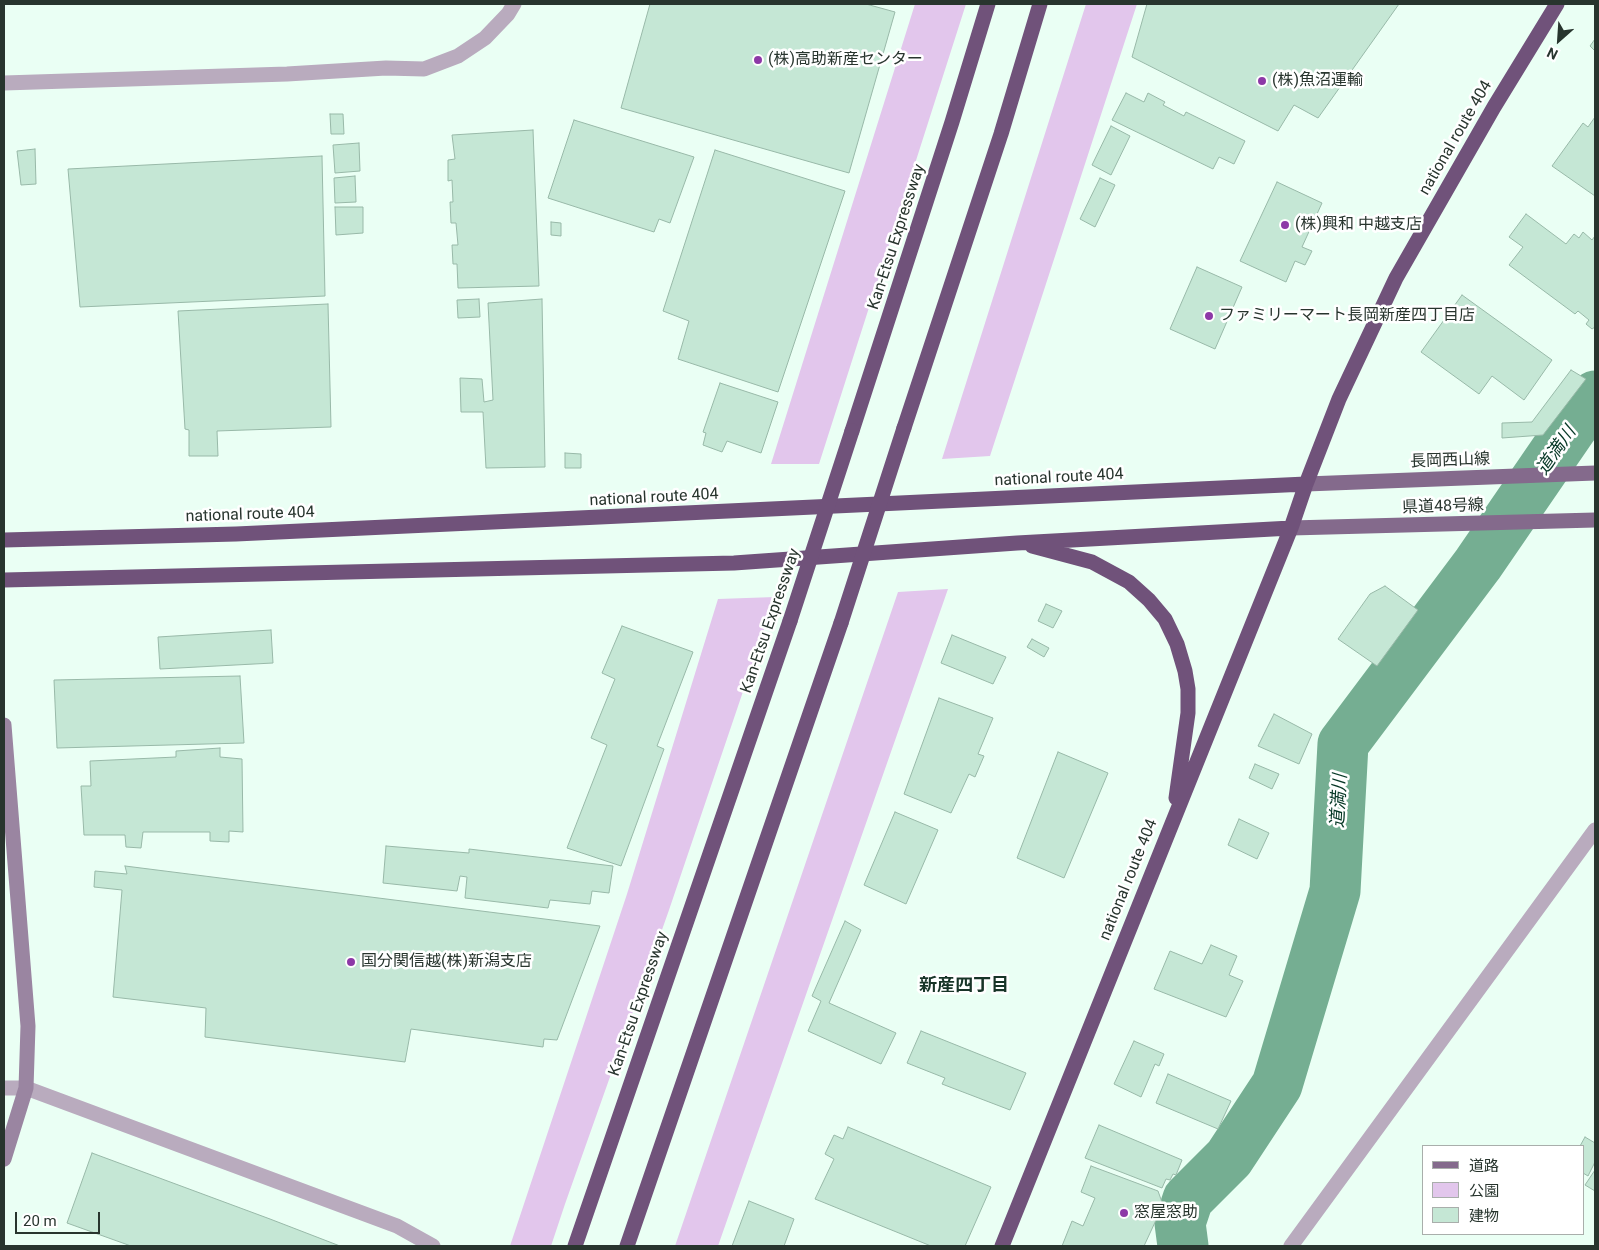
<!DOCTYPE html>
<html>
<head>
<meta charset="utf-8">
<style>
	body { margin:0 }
	#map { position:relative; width:1599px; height:1250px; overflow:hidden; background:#eafff4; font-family:Roboto,"Noto Sans JP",sans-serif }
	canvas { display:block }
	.frame { position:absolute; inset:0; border:5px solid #28352e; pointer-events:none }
	.legend { position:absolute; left:1422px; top:1145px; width:162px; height:90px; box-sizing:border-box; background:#fff; border:1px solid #a9aeab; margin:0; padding:6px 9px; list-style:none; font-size:15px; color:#28352e }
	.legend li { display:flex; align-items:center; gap:10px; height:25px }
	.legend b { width:25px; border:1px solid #a9aeab }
	.north { position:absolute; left:1534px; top:15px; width:50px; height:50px; -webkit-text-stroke:4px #fff; paint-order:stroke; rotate:206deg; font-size:14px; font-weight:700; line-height:20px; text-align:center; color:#28352e }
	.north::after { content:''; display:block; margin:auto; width:18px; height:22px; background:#28352e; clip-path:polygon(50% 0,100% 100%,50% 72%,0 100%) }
	.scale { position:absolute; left:15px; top:1212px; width:85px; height:22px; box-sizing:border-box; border:2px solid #28352e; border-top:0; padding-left:6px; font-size:15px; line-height:18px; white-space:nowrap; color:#28352e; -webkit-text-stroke:4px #fff; paint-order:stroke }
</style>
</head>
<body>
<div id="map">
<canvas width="1599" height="1250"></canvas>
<div class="frame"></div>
<ul class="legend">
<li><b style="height:6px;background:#846a8c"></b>道路</li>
<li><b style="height:14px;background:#e2c6ec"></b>公園</li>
<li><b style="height:14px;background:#c5e7d5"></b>建物</li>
</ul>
<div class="north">N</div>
<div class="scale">20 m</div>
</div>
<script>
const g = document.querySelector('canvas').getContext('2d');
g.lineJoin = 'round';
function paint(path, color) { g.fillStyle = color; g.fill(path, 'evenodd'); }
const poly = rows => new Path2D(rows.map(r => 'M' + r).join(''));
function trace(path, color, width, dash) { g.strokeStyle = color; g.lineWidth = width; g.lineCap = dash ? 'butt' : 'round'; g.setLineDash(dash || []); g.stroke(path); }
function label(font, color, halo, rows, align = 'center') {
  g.font = font + ' Roboto,"Noto Sans JP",sans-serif'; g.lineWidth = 5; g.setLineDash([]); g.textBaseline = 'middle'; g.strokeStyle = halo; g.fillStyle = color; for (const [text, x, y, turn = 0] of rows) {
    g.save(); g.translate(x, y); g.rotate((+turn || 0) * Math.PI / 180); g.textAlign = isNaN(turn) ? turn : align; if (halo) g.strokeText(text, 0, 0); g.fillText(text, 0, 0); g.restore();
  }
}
const green = poly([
	[915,4,966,4,819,464,771,464],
	[1086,4,1137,4,990,456,942,459],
	[948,589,718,1246,675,1246,898,592],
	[775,597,669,910,565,1204,551,1246,510,1246,627,894,718,599]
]);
const river = poly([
	[1183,1246,1180,1223,1188,1199,1229,1158,1277,1085,1335,891,1343,744,1478,564,1572,427,1595,396]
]);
const building = poly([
	[650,4,866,4,895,12,849,173,621,108,650,4],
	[1147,4,1399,4,1318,118,1294,105,1278,131,1132,57,1147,4],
	[1595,39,1595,51,1590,46,1595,39],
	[1126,93,1144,102,1148,93,1165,102,1163,105,1184,116,1186,112,1245,141,1234,164,1219,157,1213,169,1112,120,1126,93],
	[330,114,343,114,344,134,331,134,330,114],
	[1595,117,1595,196,1552,166,1583,123,1588,127,1595,117],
	[574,120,694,157,670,223,659,219,654,232,548,198,574,120],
	[1111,126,1130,136,1111,175,1092,165,1111,126],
	[533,130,539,286,458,288,457,264,453,264,452,245,458,245,456,223,451,223,450,202,453,202,452,180,448,181,448,160,455,159,452,135,533,130],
	[359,143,360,171,335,173,333,145,359,143],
	[35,149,36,184,21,185,17,151,35,149],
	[715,150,845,191,778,392,678,359,689,321,663,311,715,150],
	[322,156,325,296,80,307,68,169,322,156],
	[355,176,356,202,335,203,334,178,355,176],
	[1100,178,1115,185,1095,227,1080,219,1100,178],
	[1277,182,1322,203,1302,247,1312,251,1305,265,1295,261,1286,282,1240,261,1277,182],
	[335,207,363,207,363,233,336,235,335,207],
	[1526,214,1566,244,1574,234,1579,238,1583,232,1592,240,1595,236,1595,327,1592,329,1586,324,1589,320,1578,311,1575,314,1509,265,1523,247,1509,237,1526,214],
	[551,222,561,223,561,236,551,235,551,222],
	[1197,267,1242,287,1215,349,1170,329,1197,267],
	[1462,295,1552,360,1524,400,1492,376,1479,394,1421,352,1462,295],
	[479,299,480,317,458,318,457,300,479,299],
	[542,299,545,467,486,468,483,412,461,412,460,378,482,379,484,402,493,400,488,303,542,299],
	[328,304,331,427,217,431,218,456,189,456,189,430,185,429,178,311,328,304],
	[1571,370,1586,379,1543,435,1502,438,1502,423,1532,422,1571,370],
	[720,383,778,402,761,453,727,441,722,452,703,445,706,433,703,432,720,383],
	[565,453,581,454,581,468,565,468,565,453],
	[1385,586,1418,610,1377,666,1338,639,1370,594,1385,586],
	[1046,604,1062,611,1053,628,1038,621,1046,604],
	[622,626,693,652,657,746,664,749,621,866,567,848,607,745,591,738,615,679,602,673,622,626],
	[271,630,273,663,160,669,158,637,271,630],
	[952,635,1006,657,993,684,941,663,952,635],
	[1032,639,1049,648,1044,657,1027,647,1032,639],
	[240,676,244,743,57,748,54,680,240,676],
	[939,698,993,718,978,754,984,756,975,777,969,774,951,813,904,794,939,698],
	[1274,714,1312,734,1299,764,1258,746,1274,714],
	[220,748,220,757,242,759,243,832,229,831,229,842,210,841,210,832,143,832,141,848,126,847,125,835,84,835,81,786,91,786,90,761,176,757,176,751,220,748],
	[1058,752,1108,773,1064,878,1017,858,1058,752],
	[1255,764,1279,774,1272,789,1249,778,1255,764],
	[895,812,938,830,906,904,864,885,895,812],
	[1239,819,1269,833,1257,859,1228,845,1239,819],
	[386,846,469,853,469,849,613,866,609,893,592,891,590,904,550,900,548,908,465,898,467,877,460,876,457,891,383,883,386,846],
	[125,866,600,926,557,1040,544,1039,543,1047,411,1029,405,1062,205,1037,206,1008,113,997,122,890,94,887,95,871,127,874,125,866],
	[845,921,861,930,829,1003,896,1033,881,1064,808,1031,821,1001,812,996,845,921],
	[1211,945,1237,956,1229,975,1243,981,1226,1017,1154,989,1170,951,1202,964,1211,945],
	[921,1031,1026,1073,1010,1110,942,1084,945,1078,907,1063,921,1031],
	[1134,1041,1164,1054,1159,1066,1155,1064,1141,1097,1114,1084,1134,1041],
	[1168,1074,1231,1101,1218,1129,1156,1103,1168,1074],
	[1099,1125,1182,1160,1176,1175,1173,1174,1170,1180,1166,1179,1162,1188,1085,1158,1099,1125],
	[848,1127,991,1187,965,1246,931,1246,815,1199,834,1159,825,1154,834,1135,843,1139,848,1127],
	[1585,1137,1595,1143,1595,1162,1588,1176,1583,1173,1583,1146,1580,1146,1585,1137],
	[92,1153,270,1219,340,1246,131,1246,67,1223,92,1153],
	[1091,1166,1158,1191,1163,1205,1144,1246,1062,1246,1072,1221,1083,1226,1095,1198,1081,1192,1091,1166],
	[1595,1170,1595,1191,1585,1185,1595,1170],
	[749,1201,794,1219,784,1246,732,1246,749,1201]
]);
const street = poly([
	[4,83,287,74,386,68,424,69,458,56,485,38,508,14,514,4],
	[4,1088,26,1088,397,1226,433,1246],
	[1291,1246,1595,830]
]);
const secondary = poly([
	[4,725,28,1026,26,1088,4,1159]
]);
const primary = poly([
	[1306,484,1595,473],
	[1291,528,1595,520]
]);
const highway = poly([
	[904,428,1001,134,1040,4],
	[852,431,952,122,988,4],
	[4,540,236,534,1306,484],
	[1032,546,1092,562,1129,582,1149,600,1165,619,1177,644,1185,671,1188,689,1188,713,1176,798],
	[4,580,734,563,1017,543,1291,528],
	[575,1246,790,621],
	[627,1246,841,623],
	[1002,1246,1291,528,1306,484,1339,399,1396,278,1494,107,1557,4]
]);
const highwayBridge = poly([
	[790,621,852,431],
	[841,623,904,428]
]);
const markers = [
	[758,60,5,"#8d39a7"],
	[1262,81,5,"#8d39a7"],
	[1285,225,5,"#8d39a7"],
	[1209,316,5,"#8d39a7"],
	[351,962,5,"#8d39a7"],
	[1124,1213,5,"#8d39a7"]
];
const poiNames = [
	["(株)高助新産センター",768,60],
	["(株)魚沼運輸",1272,81],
	["(株)興和 中越支店",1295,225],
	["ファミリーマート長岡新産四丁目店",1219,316],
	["国分関信越(株)新潟支店",361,962],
	["窓屋窓助",1134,1213]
];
const streetNames = [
	["national route 404",1456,138,-60],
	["Kan-Etsu Expressway",897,237,-72],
	["長岡西山線",1450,461,-2],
	["national route 404",1059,478,-3],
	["national route 404",654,498,-3],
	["県道48号線",1443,507,-2],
	["national route 404",250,515,-2],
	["Kan-Etsu Expressway",771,621,-71],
	["national route 404",1129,880,-68],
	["Kan-Etsu Expressway",639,1004,-71]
];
const waterNames = [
	["道満川",1557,451,-55],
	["道満川",1340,801,-87]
];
const neighbourhoodNames = [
	["新産四丁目",964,986]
];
paint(green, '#e2c6ec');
trace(river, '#75ae92', 51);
paint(building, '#c5e7d5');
trace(building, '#98b9a8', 1);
trace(street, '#b9abbe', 15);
trace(secondary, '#9a85a1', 15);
trace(primary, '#846a8c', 15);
trace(highway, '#70527a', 15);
trace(highwayBridge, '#70527a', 15);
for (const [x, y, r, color] of markers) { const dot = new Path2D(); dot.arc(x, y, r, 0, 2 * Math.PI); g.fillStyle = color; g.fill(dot); trace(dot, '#fff', 2); }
label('16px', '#28352e', '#fff', poiNames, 'left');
label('16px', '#28352e', '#fff', streetNames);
label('italic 18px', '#053725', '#fff', waterNames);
label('bold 18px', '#183528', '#fff', neighbourhoodNames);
</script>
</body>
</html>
